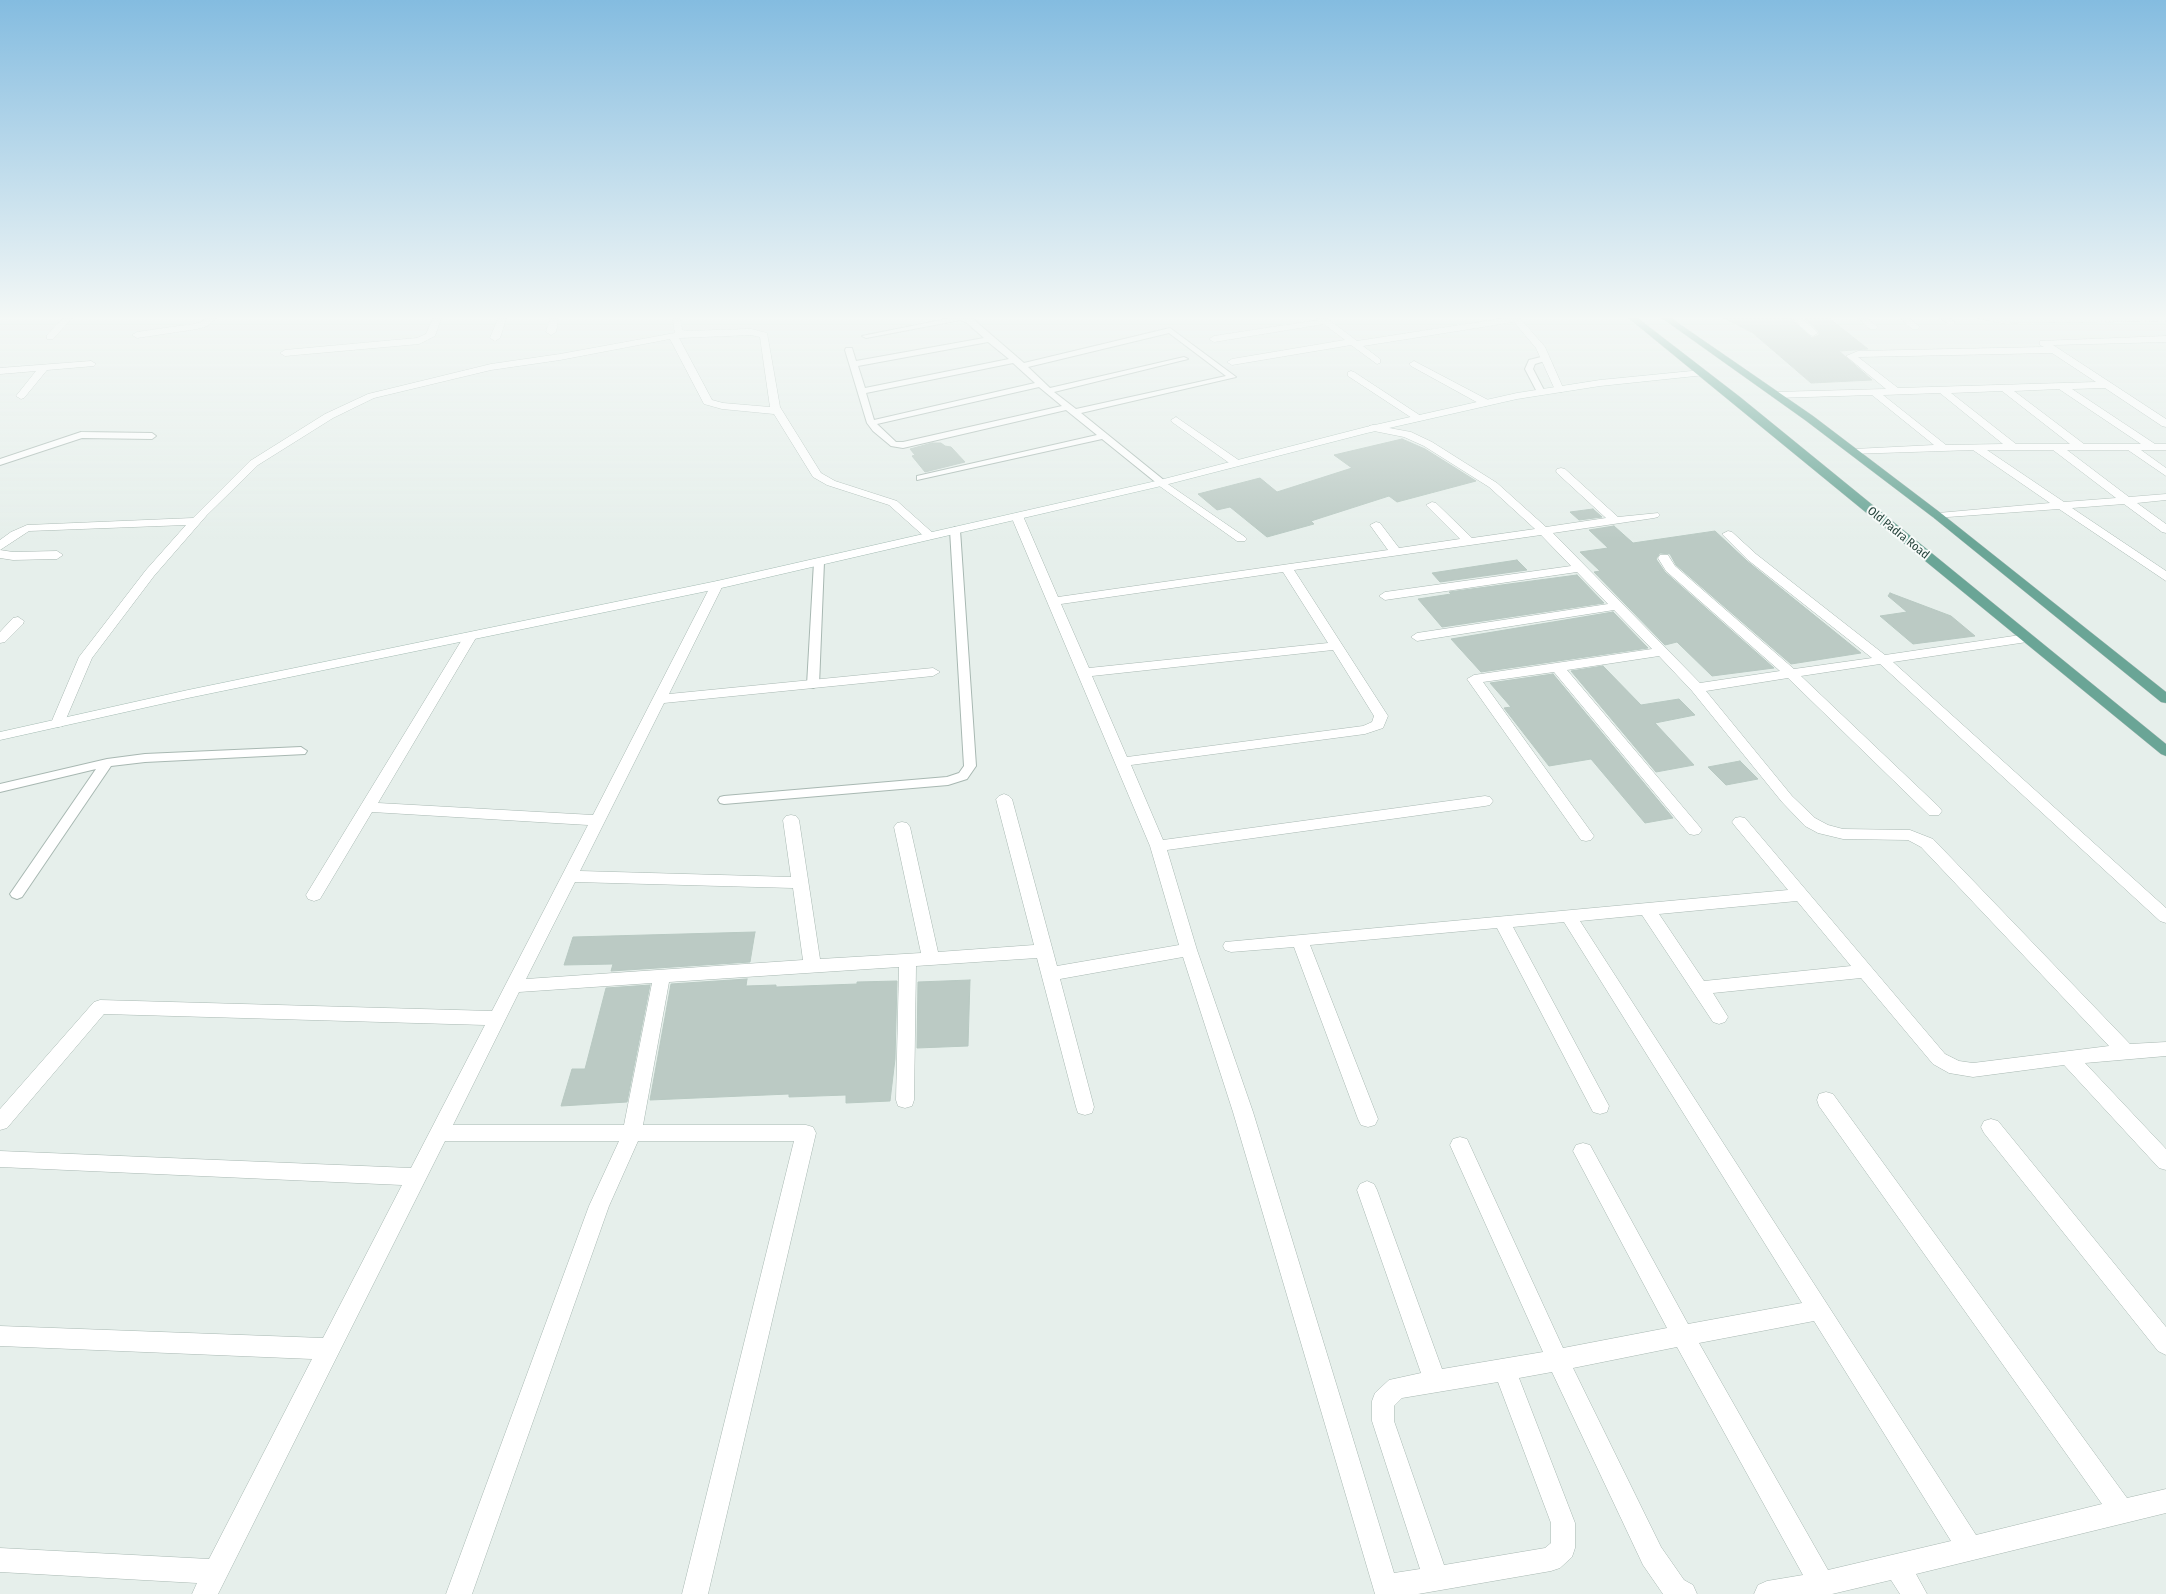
<!DOCTYPE html>
<html>
<head>
<meta charset="utf-8">
<style>
	body { margin:0 }
	canvas { display:block; background:#e6efeb }
</style>
</head>
<body>
<canvas width="2166" height="1594"></canvas>
<script>
const g = document.querySelector('canvas').getContext('2d');
g.lineJoin = 'round';
function paint(path, color) { g.fillStyle = color; g.fill(path, 'evenodd'); }
const poly = rows => new Path2D(rows.map(r => 'M' + r).join(''));
function trace(path, color, width, dash) { g.strokeStyle = color; g.lineWidth = width; g.lineCap = dash ? 'butt' : 'round'; g.setLineDash(dash || []); g.stroke(path); }
function label(font, color, halo, rows, align = 'center') {
  g.font = font + ' "Fira Sans Condensed",sans-serif'; g.lineWidth = 4; g.setLineDash([]); g.textBaseline = 'middle'; g.strokeStyle = halo; g.fillStyle = color; for (const [text, x, y, turn = 0] of rows) {
    g.save(); g.translate(x, y); g.rotate((+turn || 0) * Math.PI / 180); g.textAlign = isNaN(turn) ? turn : align; if (halo) g.strokeText(text, 0, 0); g.fillText(text, 0, 0); g.restore();
  }
}
const building = poly([
	[1720,316,1778,316,1783,319,1790,318,1812,338,1819,335,1819,332,1804,318,1829,318,1868,349,1839,351,1872,380,1811,383,1753,333,1720,316],
	[1402,439,1425,449,1476,481,1397,502,1389,496,1311,521,1314,524,1267,537,1230,507,1217,510,1198,494,1260,478,1277,492,1352,468,1334,455,1402,439],
	[932,443,941,443,945,446,951,447,965,462,925,472,912,456,915,455,910,449,932,443],
	[1593,509,1602,517,1579,520,1570,512,1593,509],
	[1614,526,1633,543,1715,531,1747,561,1861,653,1791,664,1676,565,1670,554,1660,553,1656,559,1665,572,1774,668,1712,676,1677,642,1665,645,1594,572,1600,571,1580,552,1608,548,1589,530,1614,526],
	[1517,560,1527,570,1440,582,1432,573,1517,560],
	[1577,575,1604,603,1442,627,1418,599,1451,594,1449,592,1577,575],
	[1890,593,1951,616,1975,636,1913,644,1880,616,1907,612,1888,596,1890,593],
	[1613,612,1648,648,1481,672,1451,639,1613,612],
	[1603,666,1641,705,1679,699,1695,715,1655,723,1694,765,1656,772,1571,671,1603,666],
	[1553,674,1673,818,1645,823,1591,759,1549,766,1504,708,1511,707,1490,683,1553,674],
	[1740,761,1758,779,1726,785,1708,767,1740,761],
	[755,932,750,962,611,971,613,964,564,965,573,937,755,932],
	[747,979,746,986,776,985,776,987,857,984,857,982,897,981,895,1059,890,1101,846,1103,846,1095,789,1097,789,1094,650,1100,671,984,747,979],
	[970,980,968,1046,917,1048,918,982,970,980],
	[650,985,627,1102,561,1106,572,1069,585,1069,606,988,650,985]
]);
const lane = poly([
	[961,316,973,319,1024,363,1170,328,1236,377,1081,413,1165,481,1165,485,1159,485,1102,439,917,480,917,476,1097,435,1066,410,903,448,891,446,873,431,867,423,845,350,846,348,852,348,856,361,984,338,967,323,961,320,866,338,862,336,961,316],
	[1169,333,1226,376,1076,409,1054,392,1188,359,1184,357,1050,388,1028,367,1169,333],
	[988,342,1009,359,865,388,858,366,988,342],
	[1013,363,1035,383,874,420,866,393,1013,363],
	[1039,387,1062,406,903,442,896,442,877,424,1039,387],
	[1545,356,1549,358,1548,360,1535,364,1533,369,1545,392,1541,394,1537,392,1525,369,1529,360,1545,356],
	[81,432,152,433,156,436,152,439,82,438,0,465,0,459,81,432],
	[955,527,960,530,976,766,967,779,948,785,724,804,720,803,718,800,720,797,724,796,947,777,959,773,964,766,950,530,955,527],
	[819,559,824,562,819,685,813,688,807,685,814,562,819,559],
	[301,747,307,751,305,754,145,762,111,766,22,897,17,899,12,897,10,894,96,769,0,792,0,784,107,759,145,754,301,747]
]);
const street = poly([
	[65,316,74,316,53,339,47,339,47,335,65,316],
	[210,316,219,316,207,326,197,329,137,338,132,335,137,332,193,324,201,322,210,316],
	[434,316,442,316,435,336,419,344,285,356,280,353,285,350,417,338,426,334,434,316],
	[499,316,507,316,500,338,495,341,490,338,499,316],
	[551,316,559,316,556,332,551,335,546,332,551,316],
	[672,316,680,316,682,330,686,331,751,329,767,333,780,407,821,473,835,481,897,501,934,534,936,536,934,538,926,538,889,505,827,485,813,477,774,414,722,409,704,404,670,339,560,360,491,370,374,398,333,418,258,465,207,515,154,576,92,658,63,726,58,727,53,726,51,723,79,657,146,570,186,525,29,531,0,550,0,540,11,532,27,525,193,518,250,461,325,414,368,394,491,364,560,354,675,333,672,316],
	[751,335,760,337,770,407,723,403,712,400,679,338,751,335],
	[1315,316,1324,316,1357,341,1518,316,1545,347,1564,390,1562,392,1556,392,1536,348,1514,322,1363,346,1380,359,1380,363,1377,364,1351,345,1232,365,1227,362,1232,359,1345,340,1324,324,1214,342,1209,339,1214,336,1318,320,1315,316],
	[1790,316,1799,316,1818,333,1813,336,1810,335,1790,316],
	[1855,316,1864,316,1878,327,1876,329,1870,329,1855,316],
	[1898,316,1907,316,1920,327,1918,329,1912,329,1898,316],
	[1937,316,1947,316,1955,322,1954,324,1948,324,1937,316],
	[1976,316,2001,317,2166,316,2166,321,2001,323,1977,318,1976,316],
	[2166,336,2166,342,2053,345,2166,419,2166,427,2162,426,2105,388,2072,389,2155,444,2166,444,2166,450,2141,450,2166,468,2166,476,2128,450,2067,450,2129,497,2166,494,2166,500,2137,503,2166,524,2166,533,2162,532,2124,504,2072,508,2166,571,2166,581,2059,509,1934,518,1932,516,1938,513,2050,503,1973,450,1850,454,1849,452,1850,450,1854,449,1934,445,1872,395,1775,398,1770,395,1775,392,1886,389,1846,356,1858,351,2044,347,2040,345,2040,341,2166,336],
	[2052,353,2096,382,1898,388,1858,357,2052,353],
	[2059,389,2141,444,2084,444,2014,391,2059,389],
	[2002,391,2070,444,2016,444,1951,393,2002,391],
	[1940,393,2003,444,1946,445,1883,395,1940,393],
	[1987,450,2053,450,2116,498,2064,502,1987,450],
	[91,361,96,364,94,366,47,370,24,398,21,399,16,396,36,371,0,374,0,368,91,361],
	[1414,361,1490,401,1491,403,1486,406,1482,405,1411,366,1409,364,1414,361],
	[1351,371,1354,372,1424,418,1419,421,1415,420,1348,376,1348,372,1351,371],
	[1176,417,1240,461,1241,463,1240,465,1232,465,1172,422,1171,420,1176,417],
	[1373,425,1411,432,1432,442,1497,483,1546,527,1606,518,1557,473,1556,471,1557,469,1561,468,1565,469,1618,517,1658,513,1660,515,1658,517,1654,518,1553,533,1700,683,1780,671,1666,571,1658,558,1660,555,1668,555,1675,566,1794,669,1872,658,1748,560,1722,534,1728,531,1732,532,1756,554,1885,655,2027,634,2032,635,2033,638,2032,641,2027,642,1893,662,2166,908,2166,923,2160,921,1880,664,1801,676,1939,807,1942,811,1939,815,1929,815,1788,678,1706,691,1792,796,1815,818,1828,825,1843,829,1910,830,1933,839,2130,1044,2166,1042,2166,1056,2085,1063,2166,1149,2166,1170,2159,1168,2064,1065,1973,1077,1949,1073,1933,1064,1861,978,1713,993,1728,1017,1725,1022,1719,1024,1713,1022,1642,915,1580,921,1976,1535,2102,1504,1819,1106,1817,1100,1819,1094,1826,1092,1833,1094,2127,1498,2166,1489,2166,1513,1916,1574,1927,1594,1900,1594,1891,1580,1832,1594,1754,1594,1758,1585,1767,1581,1803,1575,1677,1347,1573,1368,1661,1547,1684,1580,1693,1585,1697,1594,1663,1594,1643,1565,1552,1372,1519,1378,1575,1523,1575,1548,1572,1557,1560,1568,1551,1571,1418,1594,1375,1594,1233,1112,1183,957,1060,979,1094,1107,1092,1113,1085,1115,1078,1113,1076,1107,1037,958,916,966,914,1100,912,1106,905,1108,898,1106,896,1100,899,967,669,982,643,1125,806,1125,813,1127,816,1133,708,1594,682,1594,794,1141,638,1141,609,1206,472,1594,446,1594,589,1206,619,1141,445,1141,218,1594,192,1594,197,1583,0,1572,0,1548,209,1559,312,1359,0,1346,0,1326,323,1338,402,1185,0,1167,0,1151,411,1168,485,1025,104,1014,7,1128,0,1130,0,1109,94,1002,100,1000,492,1011,588,825,372,812,320,899,314,901,308,899,306,895,466,633,476,633,477,636,378,803,593,815,711,585,717,581,723,585,669,694,933,668,940,672,933,676,664,703,580,871,791,877,783,820,786,816,791,815,796,816,799,820,820,959,921,953,894,827,897,823,902,822,907,823,910,827,938,952,1034,945,996,799,999,796,1004,794,1009,796,1012,799,1057,966,1179,945,1150,846,1011,516,1017,513,1023,516,1058,597,1388,550,1370,525,1376,522,1380,523,1399,548,1460,539,1426,505,1432,502,1436,503,1472,538,1535,529,1489,487,1424,446,1404,437,1369,430,1369,426,1373,425],
	[1541,535,1571,566,1385,592,1379,596,1385,600,1577,572,1608,604,1417,633,1411,637,1417,641,1614,610,1652,649,1474,675,1467,679,1581,840,1586,841,1591,840,1594,836,1483,682,1554,672,1689,834,1694,835,1699,834,1702,830,1699,826,1567,670,1659,656,1692,691,1782,802,1805,826,1818,833,1843,839,1908,840,1921,847,2109,1046,1973,1063,1959,1061,1945,1054,1745,818,1740,817,1735,818,1732,822,1735,826,1788,890,1225,942,1223,946,1225,950,1231,952,1294,947,1358,1119,1361,1125,1368,1127,1375,1125,1378,1119,1310,945,1497,928,1593,1112,1600,1114,1607,1112,1609,1106,1513,927,1564,922,1802,1303,1688,1324,1590,1145,1583,1143,1576,1145,1573,1151,1667,1328,1563,1348,1467,1139,1460,1137,1453,1139,1450,1145,1543,1352,1442,1369,1377,1190,1374,1184,1367,1181,1360,1184,1357,1190,1421,1373,1389,1380,1375,1393,1372,1401,1372,1421,1420,1569,1394,1573,1253,1112,1197,950,1167,850,1485,806,1490,805,1493,801,1490,797,1485,796,1163,840,1131,765,1365,734,1383,728,1388,716,1294,570,1541,535],
	[1283,572,1328,643,1089,668,1061,604,1283,572],
	[1333,650,1374,716,1372,722,1363,726,1127,757,1092,676,1333,650],
	[575,882,793,888,803,960,526,979,575,882],
	[1797,901,1851,966,1704,981,1659,914,1797,901],
	[652,983,624,1125,453,1125,519,992,652,983],
	[1814,1321,1951,1541,1828,1570,1699,1343,1814,1321],
	[1498,1382,1551,1523,1551,1543,1545,1548,1444,1565,1394,1421,1394,1406,1402,1398,1498,1382],
	[1162,480,1245,537,1247,539,1245,541,1237,541,1158,485,1157,483,1162,480],
	[0,550,13,552,57,551,63,555,57,559,13,560,0,558,0,550],
	[18,617,24,621,23,624,5,642,0,643,0,632,13,618,18,617],
	[1991,1119,1998,1121,2166,1327,2166,1355,2158,1351,1984,1133,1981,1127,1984,1121,1991,1119]
]);
const secondary = poly([
	[1702,370,1705,371,1705,375,1600,386,1517,399,1367,433,1157,487,717,589,188,698,0,740,0,732,188,690,717,581,1156,481,1366,427,1517,393,1600,380,1702,370]
]);
const primary = poly([
	[1626,316,1635,316,1740,397,2166,744,2166,756,2161,754,1626,316],
	[1659,316,1668,316,1813,416,1942,514,2166,692,2166,703,2161,702,1934,518,1805,420,1659,316]
]);
const farStreetnames = [
	["Old Padra Road",1898,533,39]
];
paint(building, '#bbcac4');
trace(building, '#b8c9c2', 1);
trace(lane, '#a8b8b2', 2);
trace(street, '#a8b8b2', 1);
trace(secondary, '#a4bbb3', 1);
trace(primary, '#c2cac8', 1);
paint(lane, '#fff');
paint(street, '#fff');
paint(secondary, '#fff');
paint(primary, '#6aa596');
const sky = g.createLinearGradient(0, 0, 0, 539);
sky.addColorStop(0, '#84bce0');
sky.addColorStop(0.59, '#f4f8f6');
sky.addColorStop(1, '#f4f8f600');
g.fillStyle = sky;
g.fillRect(0, 0, 2166, 539);
label('12px', '#24423a', '#f7fbf9', farStreetnames);
</script>
</body>
</html>
